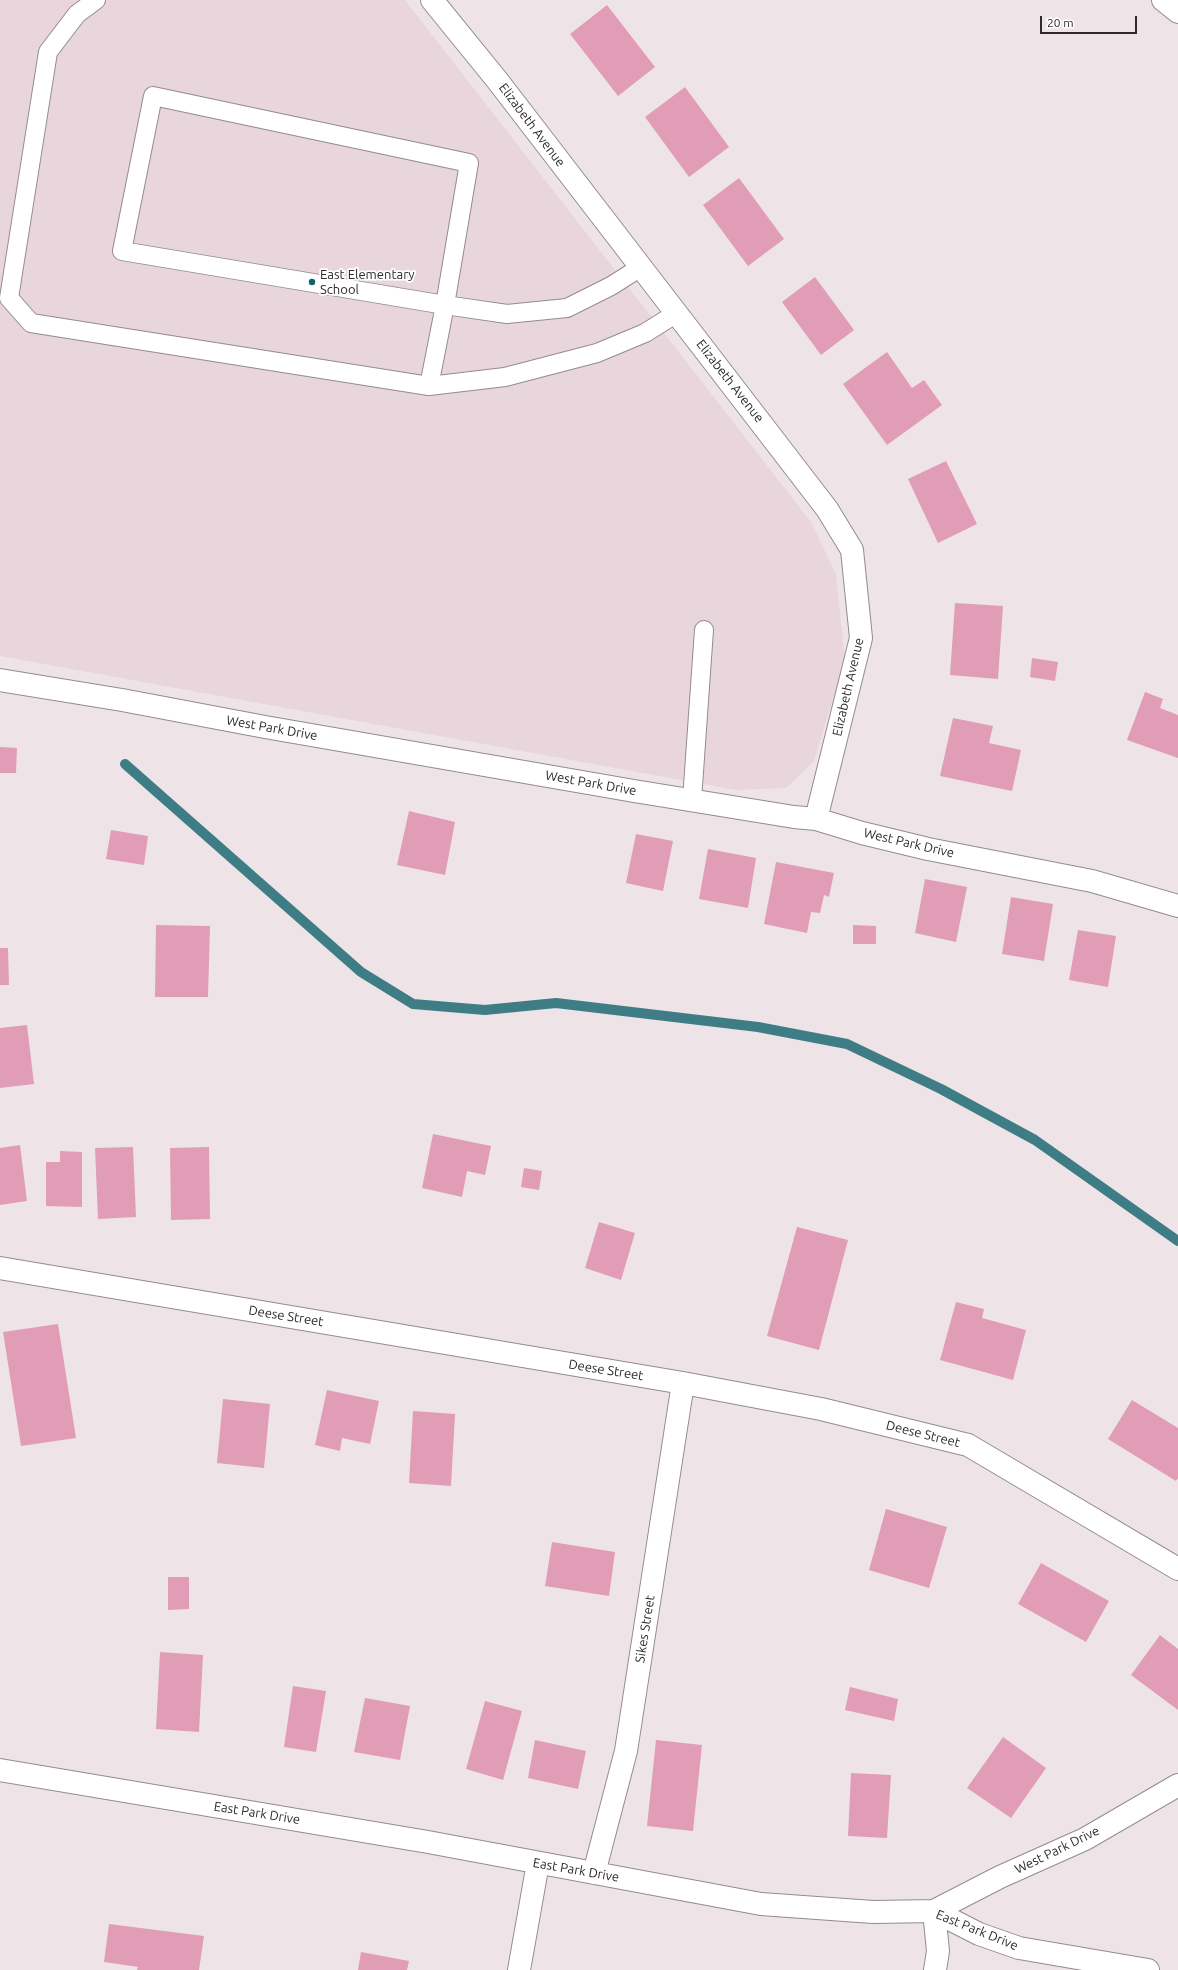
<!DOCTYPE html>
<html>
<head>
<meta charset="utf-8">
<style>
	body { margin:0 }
	#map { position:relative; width:1178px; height:1970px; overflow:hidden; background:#eee4e7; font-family:Ubuntu,sans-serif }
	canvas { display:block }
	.scale { position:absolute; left:1040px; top:16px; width:97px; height:18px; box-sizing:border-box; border:2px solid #2e2a2b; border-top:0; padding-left:5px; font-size:12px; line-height:14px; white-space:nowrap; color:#2e2a2b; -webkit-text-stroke:3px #fff; paint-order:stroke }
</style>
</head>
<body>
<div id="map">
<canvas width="1178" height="1970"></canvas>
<div class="scale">20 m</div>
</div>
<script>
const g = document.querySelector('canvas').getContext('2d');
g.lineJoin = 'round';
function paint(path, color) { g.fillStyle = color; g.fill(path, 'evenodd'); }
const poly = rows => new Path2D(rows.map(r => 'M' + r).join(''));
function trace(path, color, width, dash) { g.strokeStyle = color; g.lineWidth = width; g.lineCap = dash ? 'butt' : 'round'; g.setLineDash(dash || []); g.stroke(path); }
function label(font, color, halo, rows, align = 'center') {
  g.font = font + ' Ubuntu,sans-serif'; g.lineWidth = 3.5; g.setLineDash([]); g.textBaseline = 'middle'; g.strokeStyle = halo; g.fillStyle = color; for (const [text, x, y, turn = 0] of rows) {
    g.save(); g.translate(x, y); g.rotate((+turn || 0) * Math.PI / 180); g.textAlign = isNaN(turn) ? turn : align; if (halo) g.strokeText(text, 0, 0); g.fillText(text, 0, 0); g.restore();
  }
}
const built = poly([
	[0,0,405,0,811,522,836,574,845,660,814,761,786,788,736,790,0,656]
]);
const stream = poly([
	[125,764,361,972,413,1004,485,1010,556,1003,758,1027,847,1044,941,1089,1035,1140,1178,1241]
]);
const building = poly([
	[607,5,655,67,618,96,570,34],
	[685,87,729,147,689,177,645,117],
	[739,178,784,239,748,266,703,205],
	[815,277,854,330,821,355,782,302],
	[887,352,912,388,924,380,942,405,887,445,843,384],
	[946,461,977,524,938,543,908,479],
	[955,603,1003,606,998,679,950,675],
	[1032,658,1058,662,1055,681,1030,677],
	[1145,692,1163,699,1160,708,1178,715,1178,758,1127,740],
	[953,718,993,726,989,743,1021,750,1012,791,940,776],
	[0,747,17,748,16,773,0,773],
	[409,811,455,822,445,875,397,865],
	[111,830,148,836,144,865,106,859],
	[636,834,673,841,663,891,626,883],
	[708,849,756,858,748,908,699,899],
	[776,862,834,873,829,897,824,895,820,913,811,912,807,933,764,924],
	[925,879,967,887,956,942,915,933],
	[1011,897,1053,904,1044,961,1002,954],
	[156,925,210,926,208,997,155,997],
	[853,925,876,926,876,944,853,944],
	[1078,930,1116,936,1108,987,1069,980],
	[0,948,8,948,9,985,0,985],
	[27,1025,34,1084,0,1088,0,1028],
	[433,1134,491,1146,485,1175,467,1171,462,1197,422,1188],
	[20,1145,27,1201,0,1205,0,1148],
	[133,1147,136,1217,98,1219,95,1148],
	[209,1147,210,1219,171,1220,170,1148],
	[60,1151,82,1152,82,1207,46,1206,46,1162,60,1162],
	[524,1168,542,1171,539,1190,521,1187],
	[599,1222,635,1233,621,1280,585,1268],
	[797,1227,848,1240,819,1350,767,1336],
	[956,1302,984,1309,982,1318,1026,1330,1013,1380,940,1360],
	[58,1324,76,1438,21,1446,3,1332],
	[327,1390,379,1401,370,1444,342,1438,340,1451,315,1445],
	[223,1399,270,1404,264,1468,217,1463],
	[1132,1400,1178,1428,1178,1478,1176,1481,1108,1439],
	[413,1411,455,1414,451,1486,409,1483],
	[886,1509,947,1527,929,1588,869,1570],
	[552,1542,615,1552,609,1596,545,1586],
	[1041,1563,1109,1601,1086,1642,1018,1604],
	[168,1577,189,1577,189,1609,168,1610],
	[1160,1635,1178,1649,1178,1710,1131,1675],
	[160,1652,203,1655,199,1732,156,1729],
	[293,1686,326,1691,316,1752,284,1747],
	[850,1687,898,1699,894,1721,845,1710],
	[365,1698,410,1706,400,1760,354,1752],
	[485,1701,522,1711,503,1780,466,1769],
	[1003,1737,1046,1768,1011,1818,967,1788],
	[535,1740,586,1751,578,1789,528,1778],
	[656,1740,702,1745,693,1831,647,1826],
	[851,1773,891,1775,887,1838,848,1836],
	[109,1924,204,1936,199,1970,137,1970,138,1967,104,1962],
	[361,1952,409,1961,407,1970,358,1970]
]);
const service = poly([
	[96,0,77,14,48,52,9,298,31,323,429,386,445,305,469,163,153,96,122,251,445,305,507,314,567,308,611,286,641,267],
	[429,386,505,377,597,353,645,333,677,313],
	[692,800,704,630]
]);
const minor = poly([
	[432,0,497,80,827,509,852,550,861,638,816,819],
	[1163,0,1178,12],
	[0,680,122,700,265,727,634,791,794,817,816,819,862,833,928,849,1092,881,1178,906],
	[0,1268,683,1383,821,1409,968,1445,1178,1569],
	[0,1770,428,1842,761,1904,873,1912,934,1911,979,1934,1019,1948,1148,1970],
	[594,1873,626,1751,683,1383],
	[519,1970,538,1863],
	[935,1970,938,1951,934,1911,1000,1877,1085,1839,1178,1785]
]);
const markers = [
	[312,282,4,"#16636d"]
];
const streetNames = [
	["Elizabeth Avenue",532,125,53],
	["Elizabeth Avenue",730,381,52],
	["Elizabeth Avenue",848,687,-77],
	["West Park Drive",272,728,10],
	["West Park Drive",591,783,10],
	["West Park Drive",909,843,13],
	["Deese Street",286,1316,9],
	["Deese Street",606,1370,9],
	["Deese Street",923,1434,14],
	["Sikes Street",645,1629,-81],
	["East Park Drive",257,1813,9],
	["West Park Drive",1057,1850,-26],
	["East Park Drive",576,1870,10],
	["East Park Drive",977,1930,22]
];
const poiNames = [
	["East Elementary",320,275],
	["School",320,290]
];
paint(built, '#e8d6dc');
trace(stream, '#3e7d85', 10);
paint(building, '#e19db6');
trace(service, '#948b8e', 20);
trace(minor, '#948b8e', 24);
trace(service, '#fff', 18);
trace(minor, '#fff', 22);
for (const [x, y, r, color] of markers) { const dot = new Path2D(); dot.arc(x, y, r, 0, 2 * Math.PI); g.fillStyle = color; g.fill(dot); trace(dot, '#fff', 1.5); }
label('13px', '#2e2a2b', '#fff', streetNames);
label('13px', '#2e2a2b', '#fff', poiNames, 'left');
</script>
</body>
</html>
